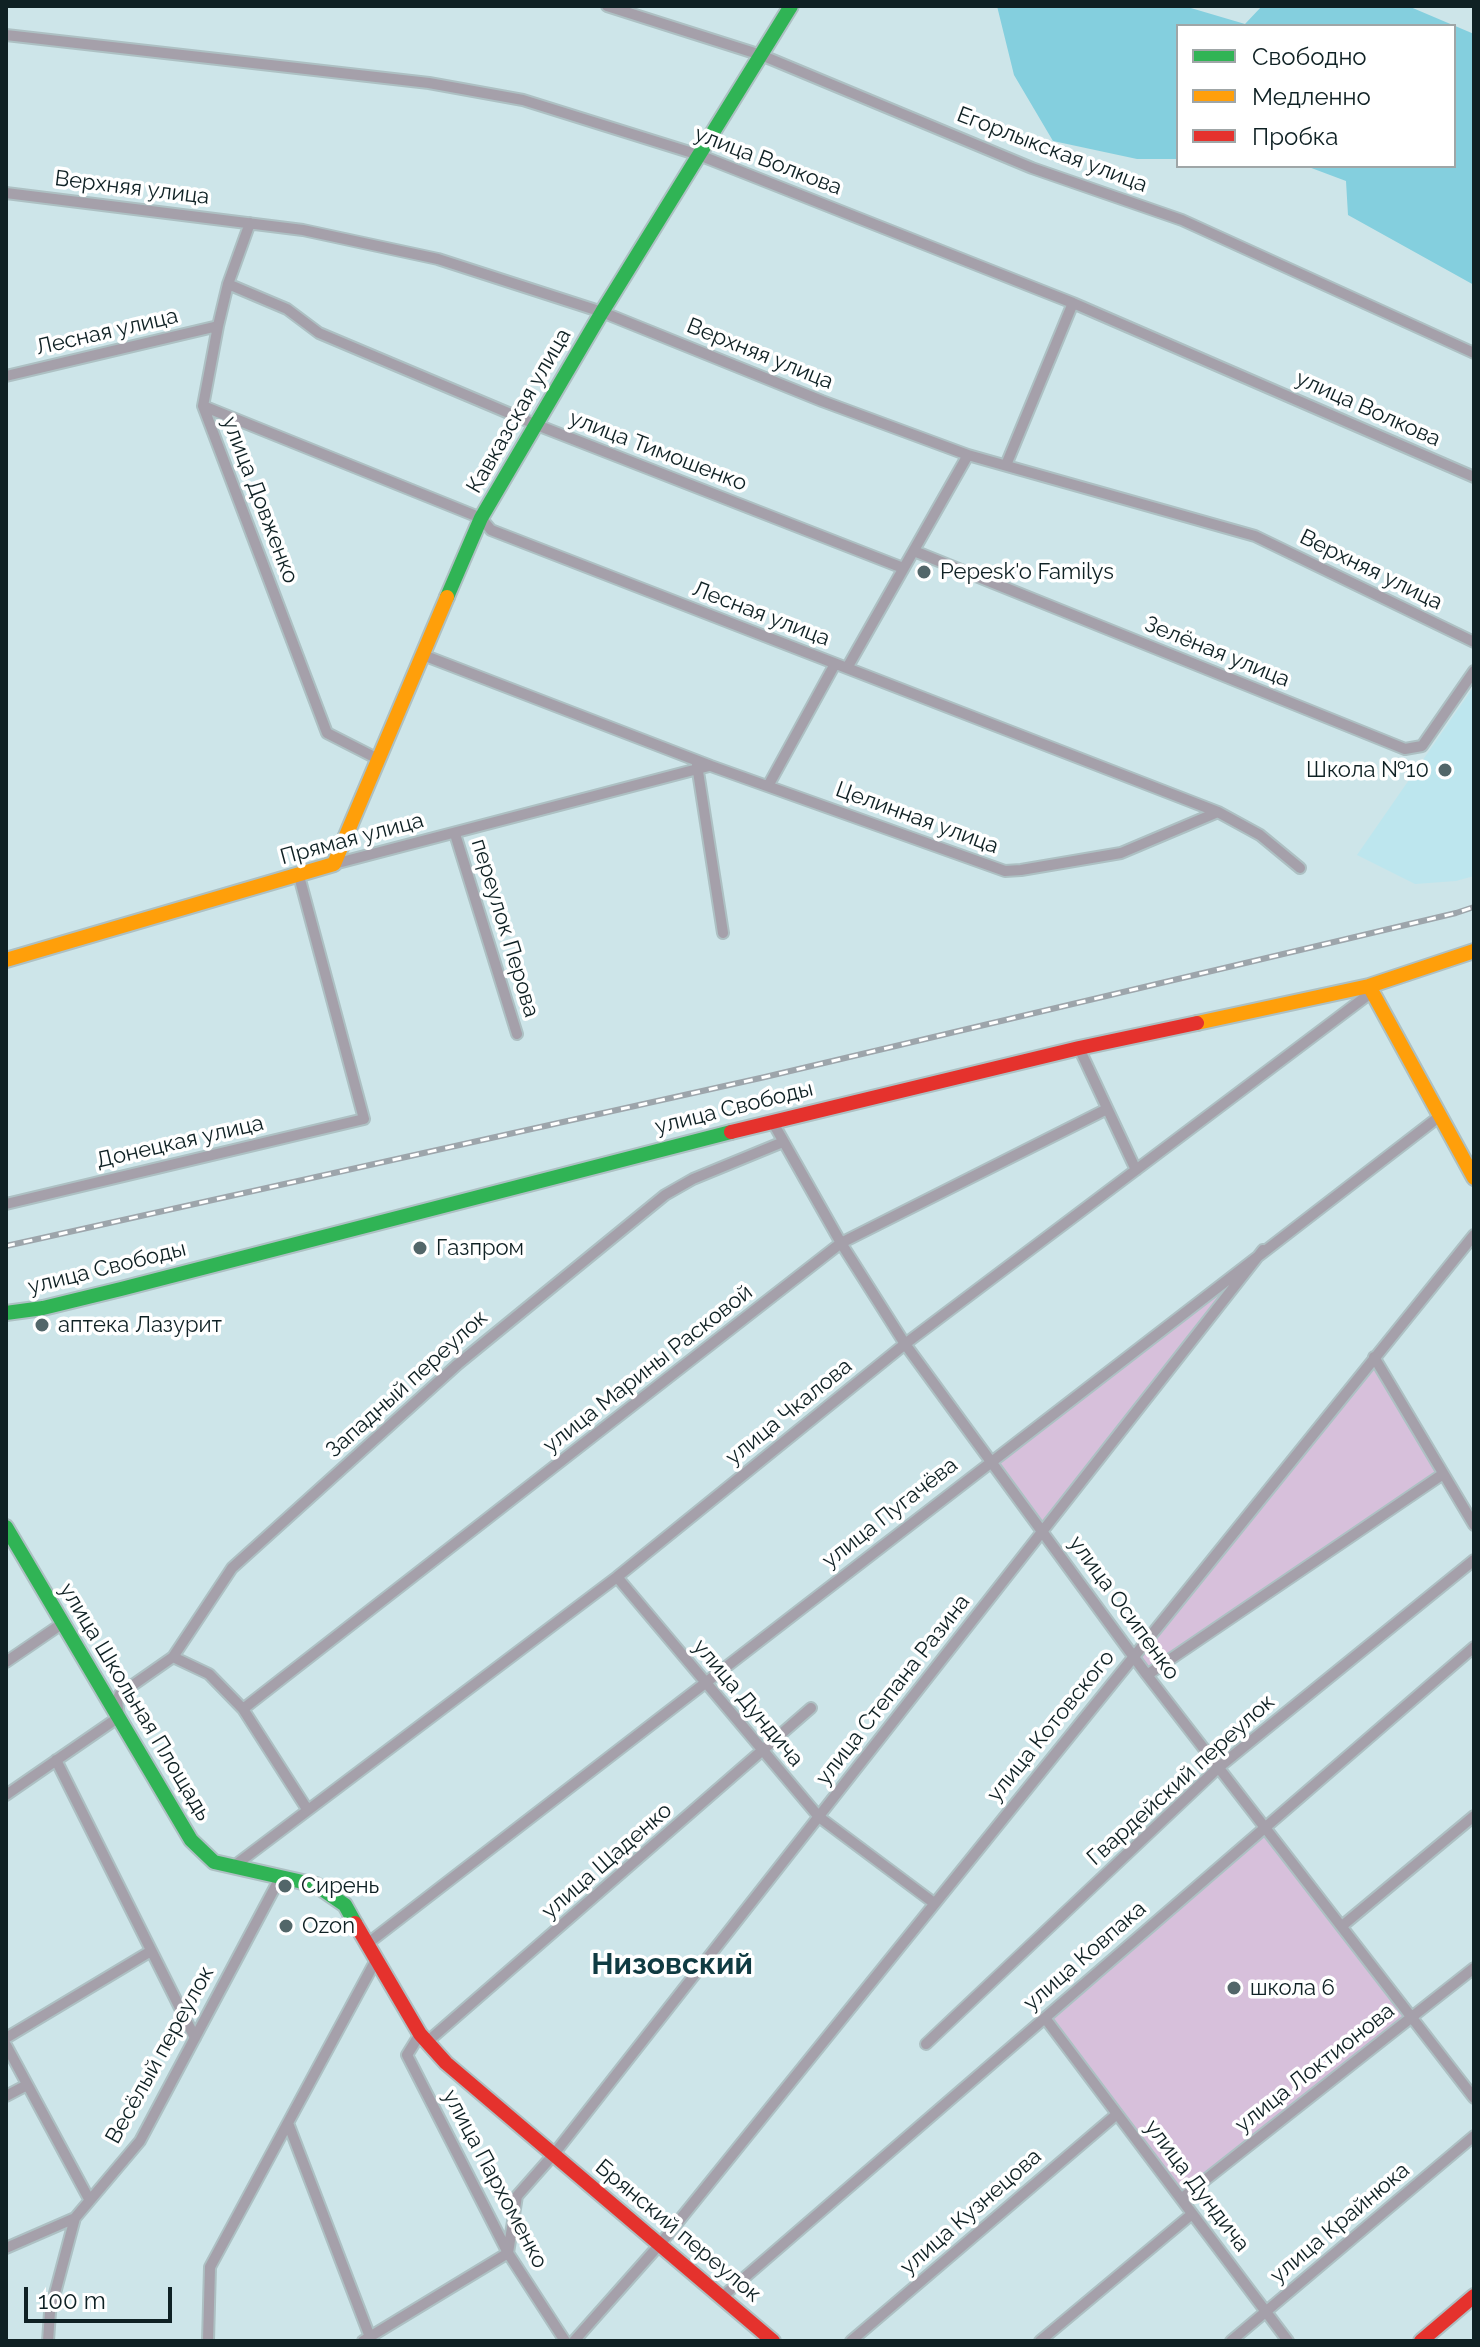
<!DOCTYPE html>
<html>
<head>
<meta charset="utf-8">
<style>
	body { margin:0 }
	#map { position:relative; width:1480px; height:2347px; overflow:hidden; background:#cde5e9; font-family:Raleway,sans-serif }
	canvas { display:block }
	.frame { position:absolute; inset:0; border:8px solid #0f2124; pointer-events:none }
	.legend { position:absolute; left:1176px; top:24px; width:280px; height:144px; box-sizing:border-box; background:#fff; border:2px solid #9fa6a7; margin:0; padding:10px 14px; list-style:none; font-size:24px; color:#0f2124 }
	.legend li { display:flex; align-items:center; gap:16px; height:40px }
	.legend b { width:40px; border:2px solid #9fa6a7 }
	.scale { position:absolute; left:24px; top:2287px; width:148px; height:36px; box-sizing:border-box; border:4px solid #0f2124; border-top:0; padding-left:10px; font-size:24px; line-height:28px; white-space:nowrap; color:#0f2124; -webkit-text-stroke:6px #fff; paint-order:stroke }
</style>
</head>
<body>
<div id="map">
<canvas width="1480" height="2347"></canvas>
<div class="frame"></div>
<ul class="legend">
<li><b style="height:10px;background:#30b455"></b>Свободно</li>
<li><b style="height:10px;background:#ff9f0a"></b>Медленно</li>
<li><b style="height:10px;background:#e5322d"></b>Пробка</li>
</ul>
<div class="scale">100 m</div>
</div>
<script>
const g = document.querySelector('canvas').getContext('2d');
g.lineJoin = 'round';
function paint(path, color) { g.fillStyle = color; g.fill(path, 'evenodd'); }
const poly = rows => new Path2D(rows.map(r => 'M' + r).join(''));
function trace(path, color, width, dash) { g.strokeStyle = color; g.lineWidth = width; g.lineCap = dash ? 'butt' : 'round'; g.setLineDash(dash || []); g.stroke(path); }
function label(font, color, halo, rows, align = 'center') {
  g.font = font + ' Raleway,sans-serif'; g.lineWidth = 7; g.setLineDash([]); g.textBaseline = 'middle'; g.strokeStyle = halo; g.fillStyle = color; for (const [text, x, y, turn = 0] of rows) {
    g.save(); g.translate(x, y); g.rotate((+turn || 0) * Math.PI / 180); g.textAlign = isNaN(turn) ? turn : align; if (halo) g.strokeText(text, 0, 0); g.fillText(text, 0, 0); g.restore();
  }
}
const built = poly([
	[1474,686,1474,876,1456,881,1415,884,1357,855]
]);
const green = poly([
	[1263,1250,1044,1531,989,1457],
	[1374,1357,1443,1474,1147,1675,1134,1656],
	[1266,1827,1412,2017,1181,2199,1045,2018]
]);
const water = poly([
	[1184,6,1245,24,1262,6,1408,6,1474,34,1474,285,1348,215,1346,181,1306,166,1454,166,1454,26,1178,26,1178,159,1137,159,1053,141,1014,75,997,6]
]);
const street = poly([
	[607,6,761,55,1032,168,1182,220,1474,353],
	[6,35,429,83,523,100,699,155,1073,303,1474,477],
	[6,193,303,230,438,259,602,312,822,401,968,455,1255,536,1474,642],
	[250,223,228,284,218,326,203,406,327,733,378,759],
	[228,284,287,309,319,333,537,425,903,568],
	[6,376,218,326],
	[203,406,481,518,491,530,1218,812,1260,835,1300,868],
	[1006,465,1073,303],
	[914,551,1405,749,1422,746,1474,671],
	[423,655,711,766,1005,871,1021,870,1121,853,1218,812],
	[847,668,968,455],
	[697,765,723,933],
	[768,786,835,664],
	[455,834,517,1034],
	[334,864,709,766],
	[1079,1048,1136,1170],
	[772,1121,841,1243,905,1344,1147,1675,1474,2098],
	[6,1204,364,1119,299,876],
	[1374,1357,1474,1525],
	[617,1577,819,1817,934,1903],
	[173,1657,209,1674,243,1709,307,1809],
	[6,1662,63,1623],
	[1147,1675,1443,1474],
	[243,1709,841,1243,1107,1109],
	[56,1760,195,2038],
	[6,1795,119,1717,117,1700,120,1694,173,1657,232,1568,458,1364,665,1195,693,1179,783,1142],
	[234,1866,617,1577,905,1344,1372,992],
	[1342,1926,1474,1816],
	[367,1944,1440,1116],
	[1045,2018,1288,2341],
	[420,2034,407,2055,508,2253,565,2341],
	[6,2038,151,1951],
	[427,2042,811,1708],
	[926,2044,1219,1767,1474,1560],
	[6,2045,89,2199],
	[6,2096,27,2085],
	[288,2123,370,2337],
	[1181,2199,1474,1968],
	[6,2248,75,2218],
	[722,2297,1474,1647],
	[48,2341,50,2312,75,2218,140,2141,281,1876],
	[208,2341,210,2267,376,1960],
	[363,2341,508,2253,517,2196,554,2154,1263,1250],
	[574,2341,661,2243,1474,1235],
	[851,2341,1117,2114],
	[1040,2341,1192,2214],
	[1231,2341,1474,2136]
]);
const fast = poly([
	[447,597,481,518,602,312,791,6],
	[6,1313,43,1308,121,1289,731,1132],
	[6,1527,191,1840,214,1862,316,1885,345,1905,355,1923]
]);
const slow = poly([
	[6,960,334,864,447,597],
	[1369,986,1474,1178],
	[1197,1023,1369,986,1474,951]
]);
const jam = poly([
	[731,1132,1079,1048,1197,1023],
	[355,1923,420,2034,446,2063,773,2341],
	[1421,2341,1474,2296]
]);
const rail = poly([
	[6,1246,765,1077,1456,913,1474,907]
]);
const markers = [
	[924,572,8,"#526669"],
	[1445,770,8,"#526669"],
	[420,1248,8,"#526669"],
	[42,1325,8,"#526669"],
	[285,1886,8,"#526669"],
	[286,1926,8,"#526669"],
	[1234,1988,8,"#526669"]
];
const streetNames = [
	["Егорлыкская улица",1052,150,21],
	["улица Волкова",768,161,21],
	["Верхняя улица",132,188,7],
	["Лесная улица",107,332,-13],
	["Верхняя улица",760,354,22],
	["улица Волкова",1368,409,24],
	["Кавказская улица",519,411,-60],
	["улица Тимошенко",658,451,21],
	["улица Довженко",260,500,69],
	["Верхняя улица",1371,570,26],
	["Лесная улица",761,614,21],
	["Зелёная улица",1217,652,22],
	["Целинная улица",917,818,20],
	["Прямая улица",352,839,-15],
	["переулок Перова",505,928,73],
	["улица Свободы",734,1108,-14],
	["Донецкая улица",180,1142,-13],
	["улица Свободы",107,1268,-14],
	["улица Марины Расковой",648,1369,-38],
	["Западный переулок",407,1384,-42],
	["улица Чкалова",789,1412,-39],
	["улица Пугачёва",890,1513,-38],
	["улица Осипенко",1124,1608,54],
	["улица Степана Разина",893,1690,-52],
	["улица Школьная Площадь",135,1702,59],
	["улица Дундича",748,1703,50],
	["улица Котовского",1051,1726,-51],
	["Гвардейский переулок",1181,1780,-42],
	["улица Щаденко",607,1861,-41],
	["улица Ковпака",1085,1956,-41],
	["Весёлый переулок",160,2055,-61],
	["улица Локтионова",1315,2068,-38],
	["улица Пархоменко",495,2179,62],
	["улица Дундича",1197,2186,53],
	["улица Кузнецова",971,2212,-41],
	["улица Крайнюка",1340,2223,-40],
	["Брянский переулок",678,2231,40]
];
const poiNames = [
	["Pepesk'o Familys",940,572],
	["Школа №10",1429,770,"right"],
	["Газпром",436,1248],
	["аптека Лазурит",58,1325],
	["Сирень",301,1886],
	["Ozon",302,1926],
	["школа 6",1250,1988]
];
const districtNames = [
	["Низовский",672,1965]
];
paint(built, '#bde6ee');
paint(green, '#d7c0db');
paint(water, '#84cfde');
trace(street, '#adc0c3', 14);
trace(fast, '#adc0c3', 18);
trace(slow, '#adc0c3', 18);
trace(jam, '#adc0c3', 18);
trace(street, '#a5a0aa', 10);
trace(fast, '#30b455', 14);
trace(slow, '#ff9f0a', 14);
trace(jam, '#e5322d', 14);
trace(rail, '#9da5ab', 6);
trace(rail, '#fff', 3, [9]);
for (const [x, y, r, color] of markers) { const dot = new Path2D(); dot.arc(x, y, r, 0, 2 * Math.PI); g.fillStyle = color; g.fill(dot); trace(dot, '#fff', 3); }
label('22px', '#0f2124', '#fff', streetNames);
label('22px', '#0f2124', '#fff', poiNames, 'left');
label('bold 30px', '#103b42', '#fff', districtNames);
</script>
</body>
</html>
